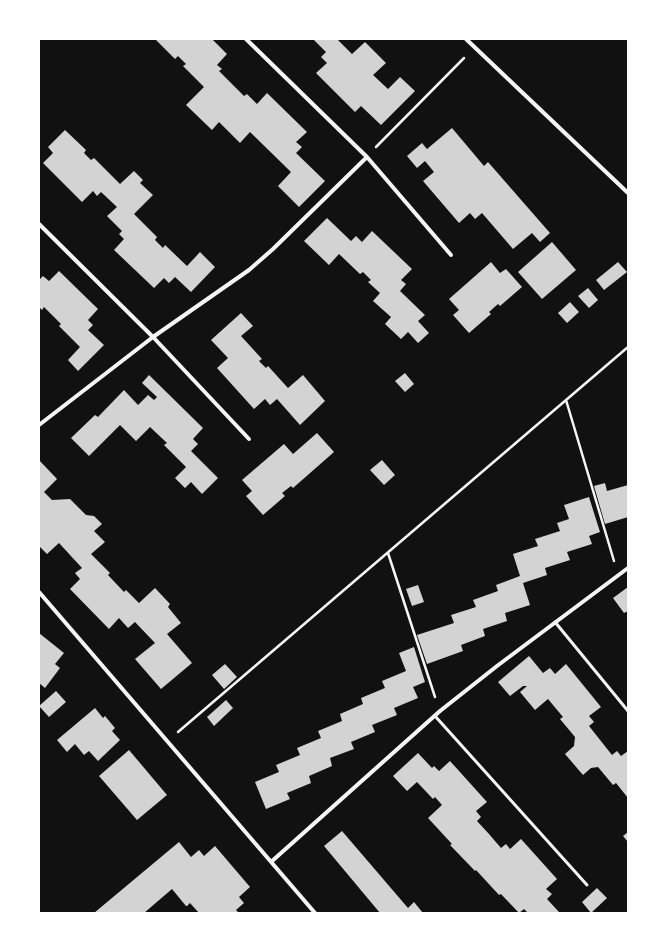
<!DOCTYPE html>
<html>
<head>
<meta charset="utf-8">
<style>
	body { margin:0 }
	#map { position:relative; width:667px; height:952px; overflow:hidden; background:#111; font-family:"Varela Round",sans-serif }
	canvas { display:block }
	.frame { position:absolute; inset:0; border:40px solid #fff; pointer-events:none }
</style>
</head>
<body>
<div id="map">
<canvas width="667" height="952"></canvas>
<div class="frame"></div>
</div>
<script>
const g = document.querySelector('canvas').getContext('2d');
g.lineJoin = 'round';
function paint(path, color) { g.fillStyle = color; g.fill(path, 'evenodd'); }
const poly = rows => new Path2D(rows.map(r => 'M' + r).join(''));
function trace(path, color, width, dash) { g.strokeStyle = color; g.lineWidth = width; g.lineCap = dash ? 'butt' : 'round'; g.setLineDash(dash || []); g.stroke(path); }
const building = poly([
	[155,39,212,39,227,54,217,65,222,69,219,71,244,96,247,94,257,104,267,93,307,132,296,142,302,147,296,153,325,181,299,207,278,186,291,172,250,132,240,143,219,122,212,130,186,105,204,87,183,66,186,64,178,56,175,59],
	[313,39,337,39,352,54,365,42,386,63,373,75,388,89,400,77,415,91,381,125,361,106,355,112,316,73,327,63,321,57,326,52],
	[452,128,484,166,488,162,550,233,540,242,532,233,513,249,482,213,475,219,470,213,459,223,423,181,434,172,425,161,417,168,407,156,422,143,427,149],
	[65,130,86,150,84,153,91,160,94,158,120,184,134,171,143,180,140,183,153,195,134,214,157,237,155,240,163,248,165,245,187,266,200,252,215,267,191,292,175,277,169,283,164,278,154,288,114,250,124,239,119,234,122,231,107,216,117,207,101,192,97,196,93,191,82,202,43,163,53,153,48,147],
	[327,218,351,241,356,236,362,242,372,231,412,269,401,280,406,284,400,291,425,315,418,321,429,333,418,343,408,332,401,339,385,324,391,317,373,301,380,293,368,282,371,280,363,272,360,274,339,254,329,265,304,241],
	[552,242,576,270,542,299,518,272],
	[491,262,500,273,506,269,522,287,500,306,498,304,489,312,491,314,469,333,453,315,459,310,449,299],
	[618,262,627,272,604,290,596,280],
	[59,271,98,309,88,320,93,325,88,330,104,345,78,371,68,360,80,347,59,326,61,324,44,307,42,310,39,307,39,280,43,276,49,281],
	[588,288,598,300,589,308,578,296],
	[570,302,579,312,567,323,558,313],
	[241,313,253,326,241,336,262,359,259,361,266,368,268,366,288,388,303,375,325,401,300,425,277,399,270,405,265,399,254,409,217,368,228,358,211,340],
	[405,373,414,384,405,392,395,381],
	[149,375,203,428,193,439,198,444,191,451,218,478,202,494,191,482,185,488,175,478,186,467,164,445,167,443,150,427,136,441,120,425,89,456,71,438,95,415,98,417,124,390,138,405,148,395,154,400,157,397,142,383],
	[317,433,334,452,293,488,291,486,282,493,285,496,263,515,246,496,252,491,242,480,284,444,293,454],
	[39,460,57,479,44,492,52,500,70,499,86,515,94,516,102,524,94,531,105,542,91,554,110,573,108,575,124,592,126,590,139,603,155,588,170,604,168,607,181,623,167,634,192,663,161,689,135,659,155,643,135,622,128,628,119,618,109,629,70,589,80,579,75,573,82,568,59,543,47,554,39,546],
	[382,460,395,475,384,485,370,470],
	[605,483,607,491,628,485,628,517,605,524,594,486],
	[589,497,600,532,589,536,592,544,567,552,570,560,545,568,547,575,523,583,530,605,505,613,507,621,483,629,485,636,461,645,463,651,427,664,417,635,454,623,451,615,476,607,473,600,498,591,496,585,520,576,513,554,538,546,535,539,560,531,557,523,569,519,564,505],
	[418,585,424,602,412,606,406,589],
	[628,587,628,611,624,613,613,598],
	[39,633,64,653,55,664,60,668,45,688,39,683],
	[414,647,425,682,413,687,418,698,394,708,397,715,372,725,375,732,351,742,354,749,330,758,332,766,309,776,311,783,287,793,290,799,266,809,255,782,279,772,276,765,300,755,297,748,321,738,318,731,342,721,340,714,363,704,361,698,385,688,382,681,406,671,399,653],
	[529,656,543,673,550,668,555,674,566,664,601,707,589,716,594,722,589,726,612,755,617,751,621,756,628,751,628,798,616,783,613,785,598,767,591,768,583,775,565,754,574,746,575,737,560,719,563,717,548,699,535,710,520,692,527,686,523,686,510,696,498,682],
	[225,664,237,677,224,689,212,675],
	[56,691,66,702,49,717,39,706],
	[226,700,233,708,214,726,207,717],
	[95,708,103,718,105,716,115,728,112,731,120,740,98,761,89,751,84,755,75,744,67,752,57,740],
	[129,750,167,795,137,820,99,776],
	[418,753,432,768,434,766,439,771,450,761,487,802,476,811,481,817,477,821,489,834,501,848,506,844,510,849,521,839,557,879,546,889,552,894,547,899,559,912,558,913,528,913,524,909,519,913,501,894,499,895,476,870,475,871,450,845,452,844,428,818,442,805,435,797,433,799,417,782,407,791,393,776],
	[342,831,408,908,414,902,423,913,380,913,324,846],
	[628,832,628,842,623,836],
	[179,842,191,857,199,850,204,856,215,846,250,887,239,897,244,903,236,910,239,913,199,913,190,903,187,906,186,906,172,889,144,913,94,913],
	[597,888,607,898,591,913,582,902]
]);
const path = poly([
	[376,147,464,58],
	[566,400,614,561],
	[388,553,435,697],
	[178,732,628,347]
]);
const service = poly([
	[555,622,628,711],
	[435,716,587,885]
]);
const minor = poly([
	[246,39,367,157,451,255],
	[466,39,628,193],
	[39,224,153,337,249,439],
	[39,425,153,337,249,270,273,249,367,157],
	[39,592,315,913],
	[271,862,440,711,497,666,628,568]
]);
paint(building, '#d3d3d3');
trace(path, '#f5f5f5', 2.5);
trace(service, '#f5f5f5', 3);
trace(minor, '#f5f5f5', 4);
</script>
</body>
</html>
